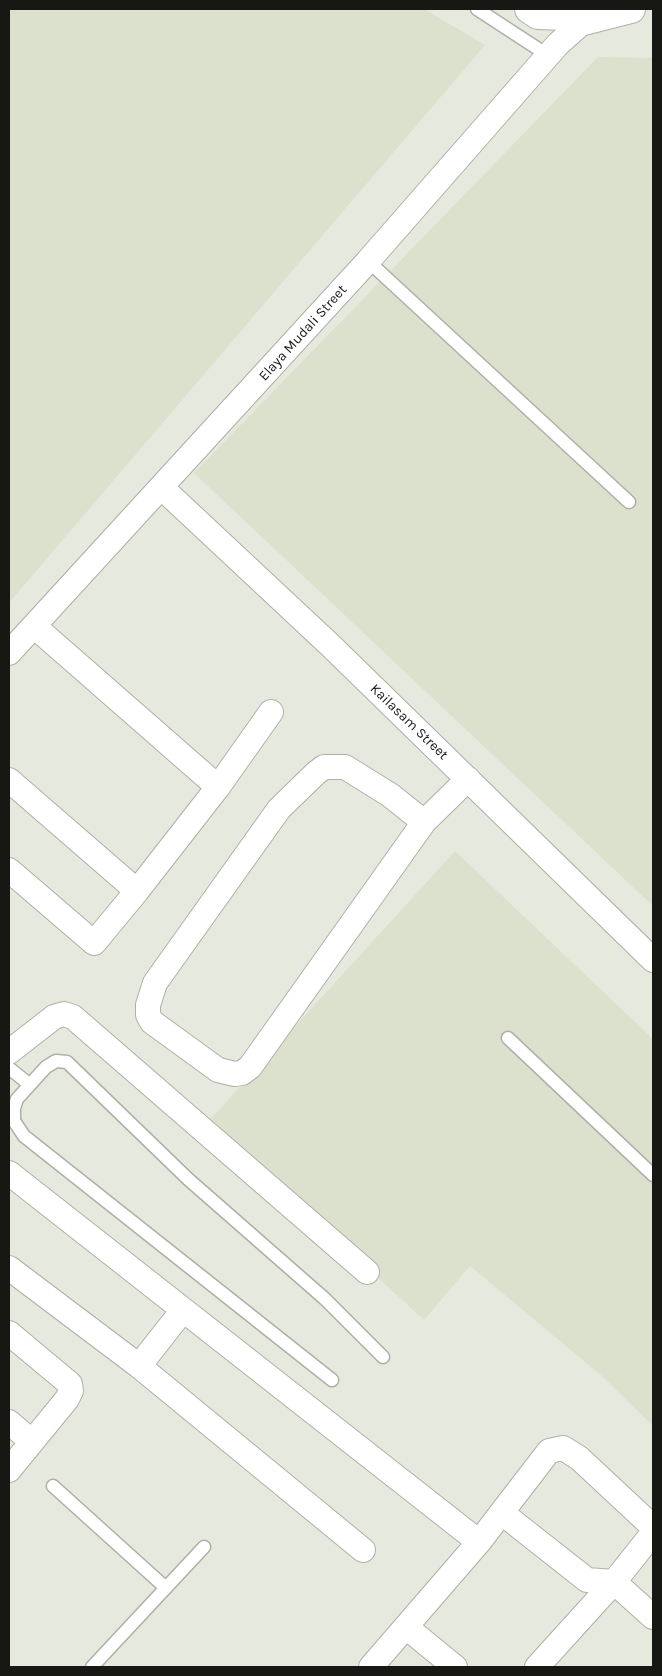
<!DOCTYPE html>
<html>
<head>
<meta charset="utf-8">
<style>
	body { margin:0 }
	#map { position:relative; width:662px; height:1676px; overflow:hidden; background:#e6e9de; font-family:Karla,sans-serif }
	canvas { display:block }
	.frame { position:absolute; inset:0; border:10px solid #171814; pointer-events:none }
</style>
</head>
<body>
<div id="map">
<canvas width="662" height="1676"></canvas>
<div class="frame"></div>
</div>
<script>
const g = document.querySelector('canvas').getContext('2d');
g.lineJoin = 'round';
function paint(path, color) { g.fillStyle = color; g.fill(path, 'evenodd'); }
const poly = rows => new Path2D(rows.map(r => 'M' + r).join(''));
function trace(path, color, width, dash) { g.strokeStyle = color; g.lineWidth = width; g.lineCap = dash ? 'butt' : 'round'; g.setLineDash(dash || []); g.stroke(path); }
function label(font, color, halo, rows, align = 'center') {
  g.font = font + ' Karla,sans-serif'; g.lineWidth = 4.5; g.setLineDash([]); g.textBaseline = 'middle'; g.strokeStyle = halo; g.fillStyle = color; for (const [text, x, y, turn = 0] of rows) {
    g.save(); g.translate(x, y); g.rotate((+turn || 0) * Math.PI / 180); g.textAlign = isNaN(turn) ? turn : align; if (halo) g.strokeText(text, 0, 0); g.fillText(text, 0, 0); g.restore();
  }
}
const built = poly([
	[9,9,424,9,485,45,9,603],
	[598,57,653,58,653,906,194,473],
	[455,851,653,1039,653,1426,603,1377,470,1266,424,1320,208,1122]
]);
const lane = poly([
	[477,9,549,56],
	[368,261,629,502],
	[508,1038,653,1175],
	[9,1068,29,1084],
	[332,1380,24,1136,14,1121,14,1108,17,1099,46,1067,56,1061,67,1062,188,1179,325,1299,383,1357],
	[53,1486,166,1588],
	[92,1667,204,1547]
]);
const street = poly([
	[161,487,330,645,653,960],
	[34,626,218,787],
	[9,653,368,261,558,44,584,21,592,9],
	[9,780,137,891],
	[424,822,250,1067,242,1073,235,1074,218,1070,152,1022,148,1015,148,1005,155,983,279,809,316,773,324,767,345,767,390,795,424,822,468,779],
	[9,870,94,943,137,891,218,787,271,712],
	[9,1052,54,1017,64,1014,73,1017,367,1272],
	[9,1173,479,1542],
	[9,1268,139,1366,363,1550],
	[9,1333,70,1384,71,1391,67,1399,9,1470],
	[139,1366,183,1310],
	[9,1422,32,1442],
	[502,1513,587,1580,614,1582,653,1617],
	[406,1627,455,1667],
	[371,1667,479,1542,549,1451,563,1448,579,1458,653,1527],
	[537,1667,614,1582,653,1533]
]);
const secondary = poly([
	[529,9,538,15,566,16,584,21,631,9]
]);
const streetNames = [
	["Elaya Mudali Street",303,333,-48],
	["Kailasam Street",409,722,44]
];
paint(built, '#dce1ce');
trace(lane, '#aeb0a6', 15);
trace(street, '#aeb0a6', 26);
trace(secondary, '#aeb0a6', 30);
trace(lane, '#fff', 12);
trace(street, '#fff', 24);
trace(secondary, '#fff', 28);
label('14px', '#171814', '#fff', streetNames);
</script>
</body>
</html>
